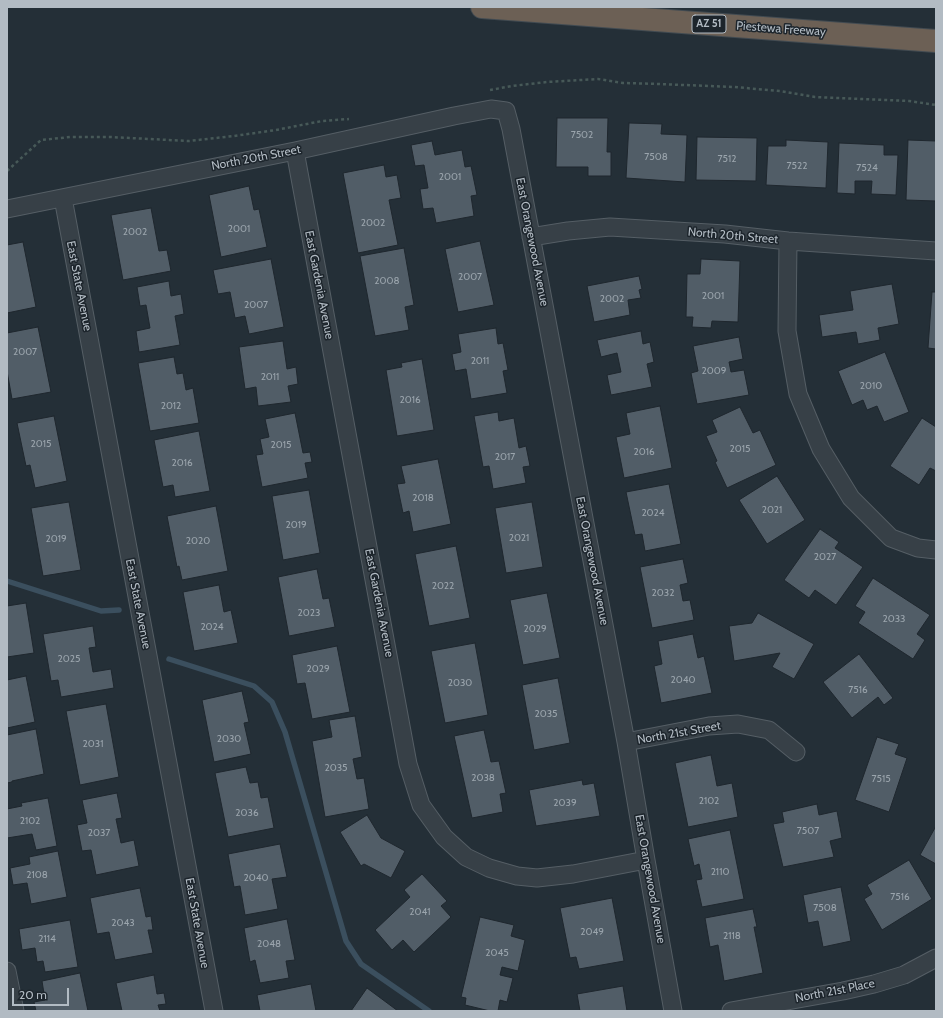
<!DOCTYPE html>
<html>
<head>
<meta charset="utf-8">
<style>
	body { margin:0 }
	#map { position:relative; width:943px; height:1018px; overflow:hidden; background:#242f37; font-family:Cabin,sans-serif }
	canvas { display:block }
	.frame { position:absolute; inset:0; border:8px solid #b2bbc3; pointer-events:none }
	.scale { position:absolute; left:12px; top:988px; width:57px; height:18px; box-sizing:border-box; border:2px solid #b2bbc3; border-top:0; padding-left:5px; font-size:12px; line-height:14px; white-space:nowrap; color:#b2bbc3; -webkit-text-stroke:3px #1d252c; paint-order:stroke }
</style>
</head>
<body>
<div id="map">
<canvas width="943" height="1018"></canvas>
<div class="frame"></div>
<div class="scale">20 m</div>
</div>
<script>
const g = document.querySelector('canvas').getContext('2d');
g.lineJoin = 'round';
const poly = rows => new Path2D(rows.map(r => 'M' + r).join(''));
function trace(path, color, width, dash) { g.strokeStyle = color; g.lineWidth = width; g.lineCap = dash ? 'butt' : 'round'; g.setLineDash(dash || []); g.stroke(path); }
function paint(path, color) { g.fillStyle = color; g.fill(path, 'evenodd'); }
function label(font, color, halo, rows, align = 'center') {
  g.font = font + ' Cabin,sans-serif'; g.lineWidth = 3; g.setLineDash([]); g.textBaseline = 'middle'; g.strokeStyle = halo; g.fillStyle = color; for (const [text, x, y, turn = 0] of rows) {
    g.save(); g.translate(x, y); g.rotate((+turn || 0) * Math.PI / 180); g.textAlign = isNaN(turn) ? turn : align; if (halo) g.strokeText(text, 0, 0); g.fillText(text, 0, 0); g.restore();
  }
}
const stream = poly([
	[7,581,101,611,119,610],
	[169,659,254,686,272,702,285,732,346,941,361,964,429,1011]
]);
const building = poly([
	[557,118,608,118,607,152,611,152,611,176,588,176,588,167,556,167,557,118],
	[629,123,662,124,661,134,687,135,685,182,626,178,629,123],
	[697,137,757,138,756,181,696,180,697,137],
	[786,140,828,142,826,188,766,185,768,146,786,146,786,140],
	[908,140,936,141,936,201,906,200,908,140],
	[432,141,435,155,462,150,465,167,471,166,477,195,471,196,474,216,436,223,433,208,423,209,420,189,428,188,424,165,415,166,411,145,432,141],
	[839,143,884,145,884,155,898,155,896,195,871,194,872,181,855,181,855,194,837,193,839,143],
	[384,165,386,177,397,175,401,198,389,200,398,245,358,253,343,173,384,165],
	[249,186,254,210,259,209,267,247,221,257,209,195,249,186],
	[151,208,159,251,167,250,171,271,123,280,111,215,151,208],
	[480,241,494,305,458,312,445,249,480,241],
	[23,242,36,307,7,313,7,245,23,242],
	[404,248,414,305,405,307,409,330,375,336,360,256,404,248],
	[271,259,284,327,249,334,245,316,235,318,230,292,218,294,213,270,271,259],
	[701,259,740,261,738,322,712,321,711,328,692,327,693,317,686,317,687,274,700,274,701,259],
	[639,276,642,289,639,290,641,298,628,300,630,315,594,322,587,286,639,276],
	[169,281,171,296,181,294,184,314,175,316,180,345,139,352,136,331,150,328,146,305,140,306,137,287,169,281],
	[892,284,899,324,878,328,880,340,858,344,856,332,822,337,819,315,853,310,850,291,892,284],
	[932,292,936,292,936,349,928,348,932,292],
	[38,327,51,392,12,399,7,371,7,333,38,327],
	[496,328,498,344,503,343,508,370,503,371,507,393,471,399,466,369,455,371,452,354,461,352,458,334,496,328],
	[641,331,643,344,650,342,654,362,647,364,652,387,611,395,607,375,621,372,617,353,601,357,597,340,641,331],
	[739,337,743,359,729,362,731,372,744,370,749,395,697,404,691,373,698,371,693,346,739,337],
	[283,341,287,369,296,367,298,384,288,386,291,402,258,406,256,387,245,389,239,347,283,341],
	[885,352,909,412,884,422,877,406,867,410,863,400,852,405,838,371,885,352],
	[174,357,177,374,183,373,186,390,193,388,199,423,150,431,138,363,174,357],
	[422,359,434,430,397,436,386,370,402,367,401,363,422,359],
	[660,406,672,468,624,478,616,437,630,434,626,413,660,406],
	[740,407,753,433,760,430,776,465,727,488,715,462,717,461,706,436,717,432,712,420,740,407],
	[498,412,499,421,514,418,519,448,526,446,530,466,523,467,526,483,493,489,489,466,483,467,474,416,498,412],
	[295,413,303,453,310,452,312,462,305,463,308,478,262,487,256,455,263,454,260,439,269,437,265,419,295,413],
	[54,416,67,481,35,488,30,465,26,466,17,423,54,416],
	[922,418,936,427,936,471,930,468,919,485,890,466,922,418],
	[199,431,210,491,175,497,173,485,163,487,154,440,199,431],
	[438,459,451,524,413,532,409,511,403,513,397,484,405,483,401,466,438,459],
	[777,476,805,520,767,544,739,500,777,476],
	[669,484,681,544,645,551,642,534,635,535,626,492,669,484],
	[309,490,320,553,283,560,272,496,309,490],
	[69,502,81,570,43,576,31,508,69,502],
	[532,502,543,567,506,573,495,508,532,502],
	[216,506,228,571,182,580,179,566,177,567,167,516,216,506],
	[820,529,839,542,835,548,863,567,836,605,815,590,809,598,784,580,820,529],
	[456,546,470,618,429,626,415,554,456,546],
	[683,559,688,583,680,585,683,601,690,600,694,620,652,628,640,567,683,559],
	[317,569,323,599,329,598,335,627,289,636,278,577,317,569],
	[873,578,930,615,917,634,925,640,913,659,858,623,865,612,855,606,873,578],
	[219,585,224,612,231,610,238,643,194,651,183,592,219,585],
	[547,593,560,658,523,665,510,600,547,593],
	[26,603,34,653,7,657,7,606,26,603],
	[758,613,814,644,794,679,772,667,780,653,734,661,729,626,752,623,758,613],
	[93,626,96,647,89,648,93,672,111,669,114,688,61,697,58,680,51,681,43,634,93,626],
	[693,634,698,658,704,656,712,693,661,703,654,666,662,664,658,641,693,634],
	[475,643,488,715,445,723,431,651,475,643],
	[337,646,350,712,312,719,305,683,297,684,292,655,337,646],
	[859,654,893,698,884,705,878,697,852,718,823,682,859,654],
	[26,676,35,722,7,728,7,680,26,676],
	[558,678,570,743,534,750,522,685,558,678],
	[242,691,249,722,244,723,251,754,214,762,202,700,242,691],
	[106,704,119,777,80,785,66,711,106,704],
	[355,716,362,757,353,759,357,779,364,778,369,809,325,817,312,741,332,737,329,720,355,716],
	[36,729,44,774,12,781,12,782,7,783,7,735,36,729],
	[484,730,491,762,499,761,506,793,500,794,503,812,472,818,454,736,484,730],
	[877,737,899,744,895,754,907,758,889,812,855,800,877,737],
	[711,755,717,786,732,783,738,817,688,827,675,763,711,755],
	[246,767,250,783,258,782,261,798,268,797,274,828,228,837,215,773,246,767],
	[582,780,583,785,594,783,600,816,536,826,529,790,582,780],
	[117,793,122,818,116,819,121,843,134,840,139,866,96,875,91,850,82,851,77,825,87,823,82,800,117,793],
	[48,798,57,846,36,850,32,834,7,838,7,809,22,806,21,803,48,798],
	[817,804,819,815,837,811,842,838,830,841,834,857,783,867,773,824,784,822,782,812,817,804],
	[367,815,381,838,405,851,391,878,364,864,361,866,340,832,367,815],
	[936,826,936,864,920,855,936,826],
	[730,830,744,899,702,907,696,880,702,879,699,864,694,866,688,839,730,830],
	[280,844,287,877,272,879,278,909,245,915,240,886,234,887,228,854,280,844],
	[58,851,67,897,31,904,27,883,13,885,10,868,30,864,29,857,58,851],
	[909,860,932,899,882,930,864,899,872,894,867,885,909,860],
	[422,874,447,901,441,906,451,917,414,952,403,940,392,950,375,930,410,897,404,890,422,874],
	[841,887,851,941,823,947,818,921,808,923,803,895,841,887],
	[140,888,146,917,151,916,153,930,148,930,153,953,115,960,109,932,97,934,90,898,140,888],
	[612,898,624,961,579,969,576,957,570,958,560,908,612,898],
	[753,909,757,927,754,927,763,973,724,981,718,945,710,947,705,918,753,909],
	[480,917,514,925,511,936,525,940,518,971,502,967,500,975,513,978,507,1002,500,1000,498,1011,490,1011,465,1005,466,998,461,997,480,917],
	[287,919,295,960,286,961,289,978,260,983,255,960,250,962,244,928,287,919],
	[70,920,78,967,45,972,43,961,37,962,35,948,22,950,19,929,70,920],
	[80,973,88,1011,36,1011,34,1002,45,1000,42,981,80,973],
	[154,975,157,994,164,993,166,1004,158,1005,160,1011,122,1011,116,983,154,975],
	[311,984,316,1011,260,1011,257,995,311,984],
	[623,986,627,1011,580,1011,577,994,623,986],
	[367,988,398,1011,351,1011,367,988]
]);
const path = poly([
	[490,90,512,86,547,82,598,79,623,83,659,84,734,87,780,91,815,97,909,101,936,105],
	[7,171,41,140,70,137,110,137,189,141,234,136,276,130,322,121,349,119]
]);
const street = poly([
	[295,151,408,764,421,805,444,837,466,857,489,868,517,876,537,878,573,874,646,860],
	[63,198,214,1011],
	[7,209,295,151,454,116,491,109,506,111,511,129,626,742,646,860,673,1011],
	[531,237,568,231,610,227,725,234,788,241,936,251],
	[788,241,787,331,798,394,821,449,851,498,891,538,918,548,936,550],
	[626,742,709,726,738,724,769,730,796,752],
	[7,971,15,1011],
	[731,1011,843,991,874,984,904,975,936,958]
]);
const highway = poly([
	[482,7,936,41]
]);
const numberNames = [
	["7502",582,135],
	["7508",656,157],
	["7512",727,159],
	["7522",797,166],
	["7524",867,168],
	["2001",450,177],
	["2002",373,223],
	["2001",239,229],
	["2002",135,232],
	["2007",470,277],
	["2008",387,281],
	["2001",713,296],
	["2002",612,299],
	["2007",256,305],
	["2007",25,352],
	["2011",480,361],
	["2009",714,371],
	["2011",270,377],
	["2010",871,386],
	["2016",410,400],
	["2012",171,406],
	["2015",41,444],
	["2015",281,445],
	["2015",740,449],
	["2016",644,452],
	["2017",505,457],
	["2016",182,463],
	["2018",423,498],
	["2021",772,510],
	["2024",653,513],
	["2019",296,525],
	["2021",519,538],
	["2019",56,539],
	["2020",198,541],
	["2027",825,557],
	["2022",443,586],
	["2032",663,593],
	["2023",309,613],
	["2033",894,619],
	["2024",212,627],
	["2029",535,629],
	["2025",69,659],
	["2029",318,669],
	["2040",683,680],
	["2030",460,683],
	["7516",858,690],
	["2035",546,714],
	["2030",229,739],
	["2031",93,744],
	["2035",336,768],
	["2038",483,778],
	["7515",881,779],
	["2102",709,801],
	["2039",565,803],
	["2036",247,813],
	["2102",30,821],
	["7507",808,831],
	["2037",99,833],
	["2110",720,872],
	["2108",37,875],
	["2040",256,878],
	["7516",900,897],
	["7508",825,908],
	["2041",420,912],
	["2043",123,923],
	["2049",592,932],
	["2118",732,936],
	["2114",47,939],
	["2048",269,944],
	["2045",497,953]
];
const shields = [
	[709,24,34]
];
const shieldNames = [
	["AZ 51",709,24]
];
const streetNames = [
	["Piestewa Freeway",781,29,4],
	["North 20th Street",256,158,-11],
	["North 20th Street",733,236,5],
	["East Orangewood Avenue",532,242,79],
	["East Gardenia Avenue",319,285,79],
	["East State Avenue",79,286,79],
	["East Orangewood Avenue",592,561,79],
	["East Gardenia Avenue",379,603,79],
	["East State Avenue",138,604,79],
	["North 21st Street",679,733,-10],
	["East Orangewood Avenue",650,879,80],
	["East State Avenue",197,923,80],
	["North 21st Place",835,991,-11]
];
trace(stream, '#3b4f5e', 5.5);
paint(building, '#515d67');
trace(building, '#1f272e', 1);
trace(street, '#555e65', 19);
trace(highway, '#424b52', 24);
trace(path, '#475958', 2.5, [3, 3]);
trace(street, '#374047', 17);
trace(highway, '#6c6055', 22);
label('10px', '#9aa4ac', null, numberNames);
for (const [x, y, w] of shields) { const box = new Path2D(); box.roundRect(x - w / 2, y - 9, w, 18, 3); g.fillStyle = '#1d252c'; g.fill(box); trace(box, '#b2bbc3', 1); }
label('bold 11px', '#b2bbc3', null, shieldNames);
label('12px', '#b2bbc3', '#1d252c', streetNames);
</script>
</body>
</html>
